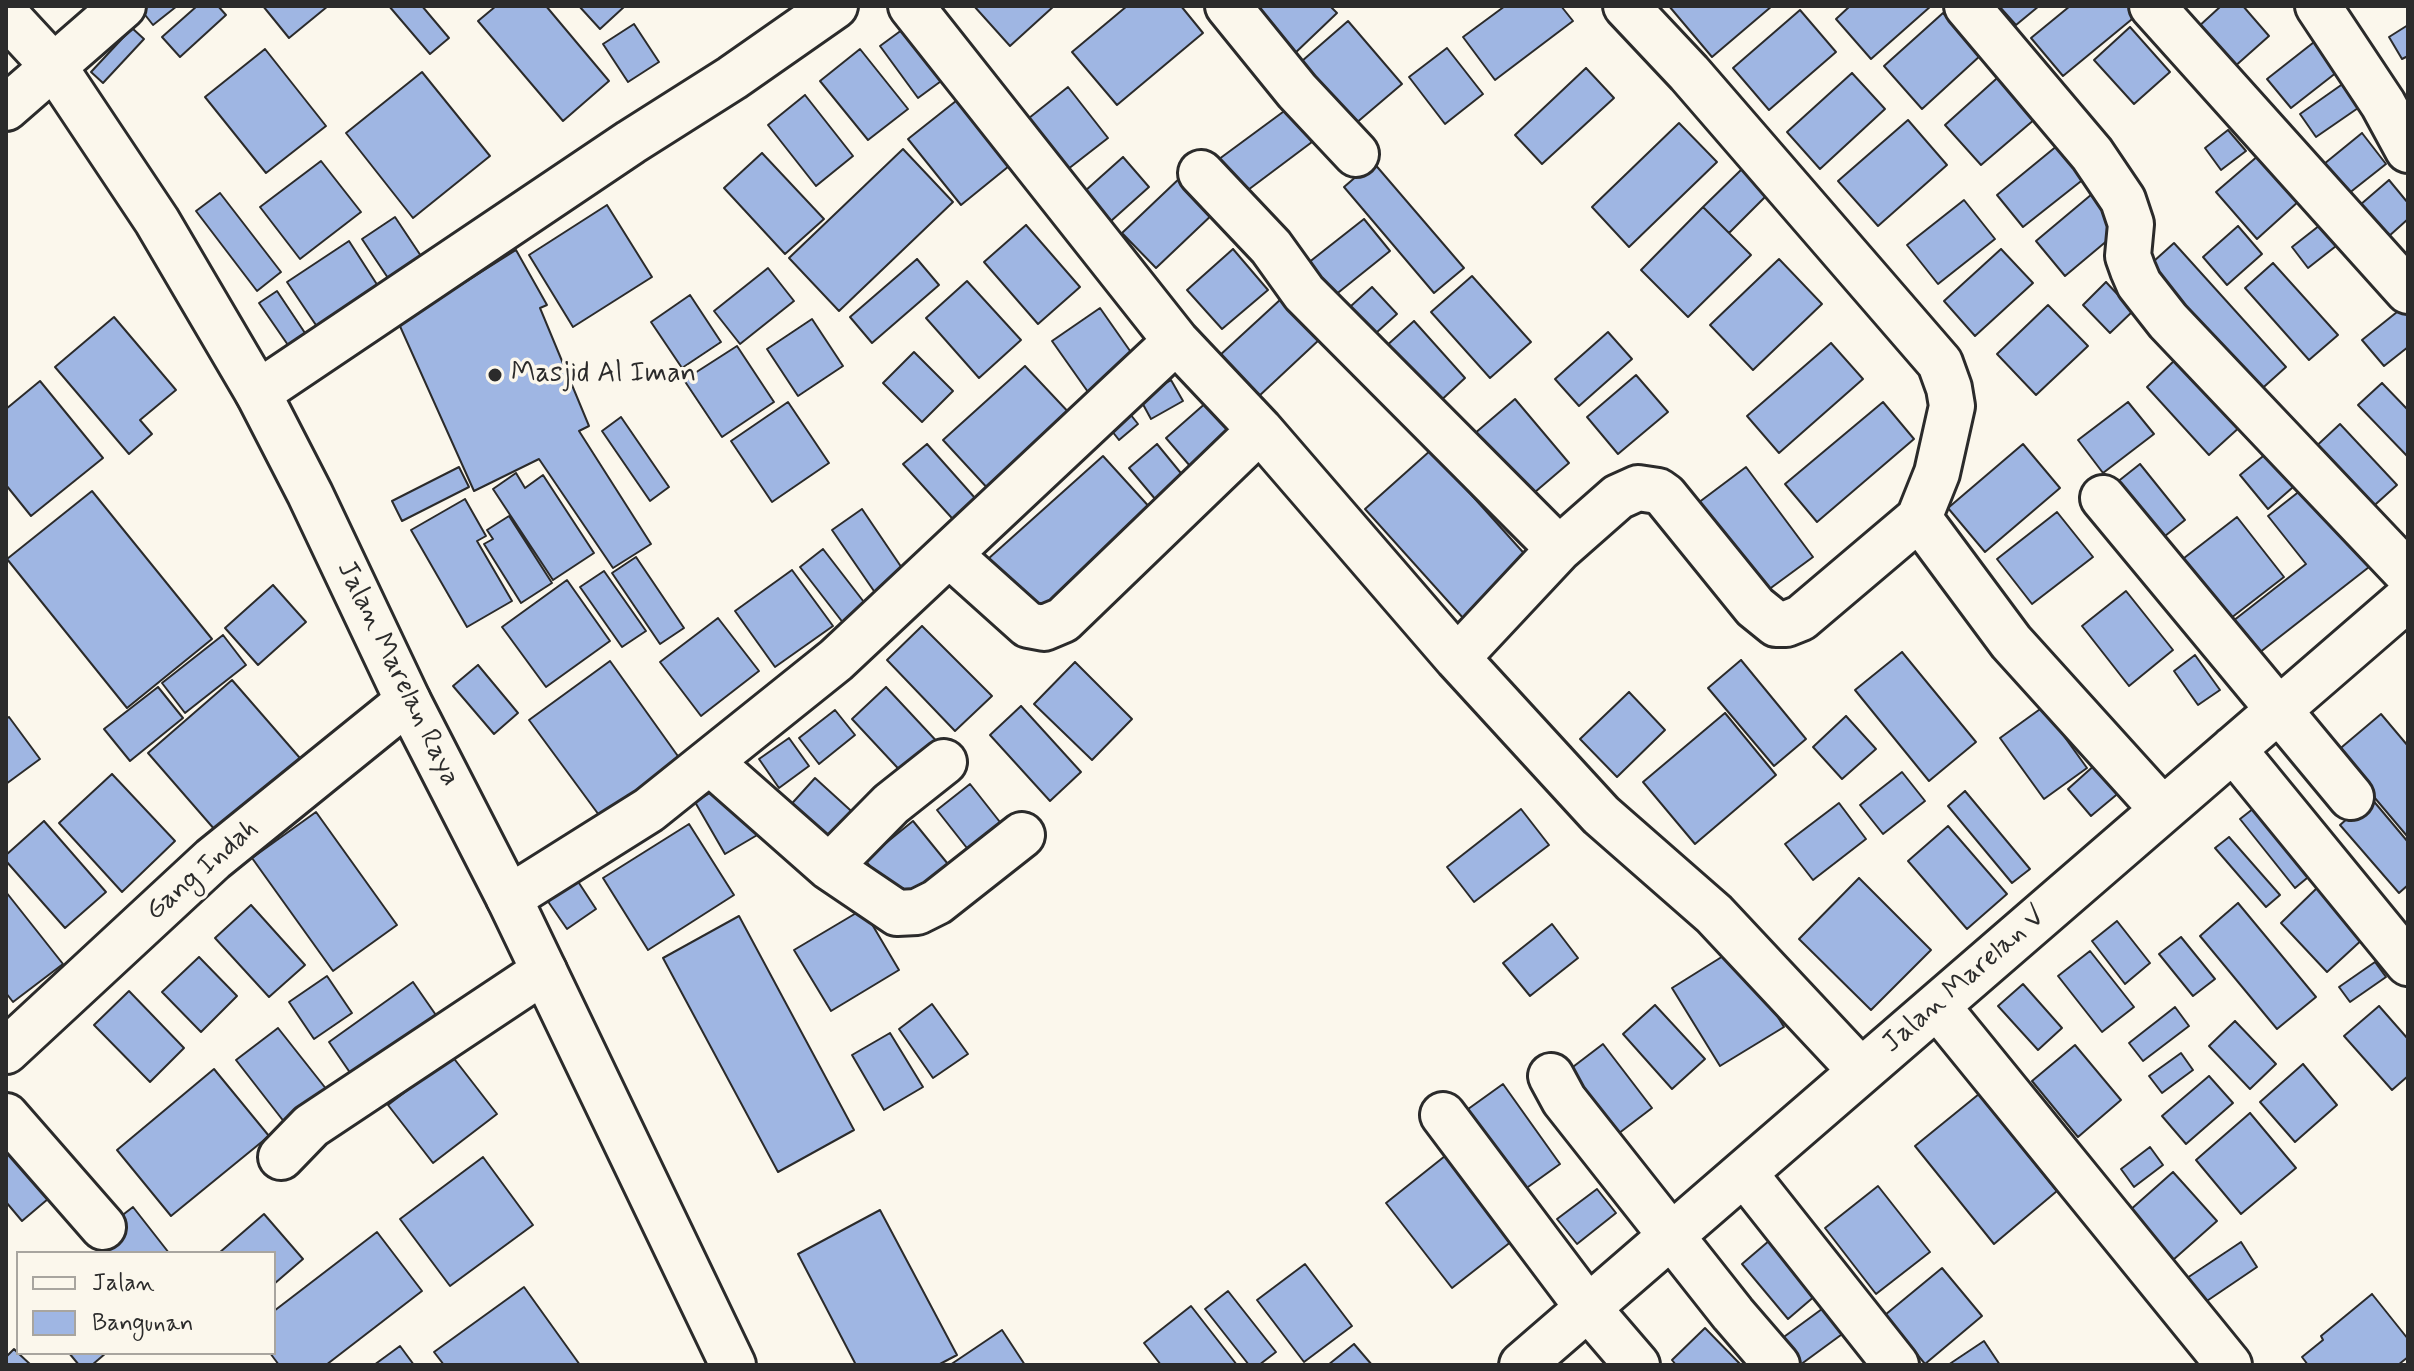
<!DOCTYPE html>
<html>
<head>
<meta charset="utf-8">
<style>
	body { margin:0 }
	#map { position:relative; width:2414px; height:1371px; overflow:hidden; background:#fbf7ec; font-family:Mynerve,sans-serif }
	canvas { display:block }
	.frame { position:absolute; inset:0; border:8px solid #2b2b2b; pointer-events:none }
	.legend { position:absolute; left:16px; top:1251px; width:260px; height:104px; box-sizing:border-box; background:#fbf7ec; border:2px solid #a8a59f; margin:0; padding:10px 14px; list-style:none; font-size:24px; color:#2b2b2b }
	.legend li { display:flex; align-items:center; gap:16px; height:40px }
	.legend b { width:40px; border:2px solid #a8a59f }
</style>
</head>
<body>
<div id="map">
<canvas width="2414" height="1371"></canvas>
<div class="frame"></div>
<ul class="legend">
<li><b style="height:10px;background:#fbf7ec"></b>Jalan</li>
<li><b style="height:22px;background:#9fb6e3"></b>Bangunan</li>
</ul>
</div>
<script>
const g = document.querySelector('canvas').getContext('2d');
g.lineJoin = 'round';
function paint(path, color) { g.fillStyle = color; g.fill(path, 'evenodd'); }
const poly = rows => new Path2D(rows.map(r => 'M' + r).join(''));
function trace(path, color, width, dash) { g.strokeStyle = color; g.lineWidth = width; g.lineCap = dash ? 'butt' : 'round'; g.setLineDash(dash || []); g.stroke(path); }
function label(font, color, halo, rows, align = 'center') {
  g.font = font + ' Mynerve,sans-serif'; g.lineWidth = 7; g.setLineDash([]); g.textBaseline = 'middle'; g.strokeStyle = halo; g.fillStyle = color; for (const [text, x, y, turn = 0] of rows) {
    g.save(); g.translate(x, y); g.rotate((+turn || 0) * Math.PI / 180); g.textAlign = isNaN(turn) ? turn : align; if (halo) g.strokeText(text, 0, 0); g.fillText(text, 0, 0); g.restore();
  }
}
const building = poly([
	[148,6,177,6,153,25,142,11,148,6],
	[197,6,218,6,226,15,180,57,162,37,197,6],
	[263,6,328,6,289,38,263,6],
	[389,6,422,6,449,38,430,54,389,6],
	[496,6,546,6,609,81,563,121,478,21,496,6],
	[579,6,625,6,600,29,579,6],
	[974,6,1054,6,1010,46,974,6],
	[1127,6,1181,6,1203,33,1117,105,1072,52,1127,6],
	[1247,6,1330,6,1337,13,1293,55,1247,6],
	[1505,6,1561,6,1573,21,1495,80,1463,37,1505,6],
	[1669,6,1772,6,1712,57,1669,6],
	[1850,6,1931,6,1871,59,1836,19,1850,6],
	[1999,6,2039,6,2016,25,1999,6],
	[2070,6,2130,6,2137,15,2063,76,2031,38,2070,6],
	[2221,6,2243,6,2269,36,2233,68,2197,28,2221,6],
	[1800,10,1836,52,1769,110,1733,68,1800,10],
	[1943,13,1981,55,1922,109,1884,66,1943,13],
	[1348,21,1402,84,1355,124,1302,61,1348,21],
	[634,24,659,62,628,82,603,44,634,24],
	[910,24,948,76,918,98,880,46,910,24],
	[2408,25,2408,56,2402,59,2389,37,2408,25],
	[2130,27,2170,72,2134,104,2094,60,2130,27],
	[132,28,144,39,103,83,91,72,132,28],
	[2323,35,2346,65,2291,108,2267,79,2323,35],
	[1447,48,1483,94,1445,124,1409,77,1447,48],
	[265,49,326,126,266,173,205,97,265,49],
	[860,49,908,109,868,140,820,81,860,49],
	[1586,68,1614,98,1542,164,1515,135,1586,68],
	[2005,71,2042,113,1981,165,1945,125,2005,71],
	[422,72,490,156,413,218,346,133,422,72],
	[1852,73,1885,109,1820,169,1787,132,1852,73],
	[2344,83,2361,106,2316,137,2300,114,2344,83],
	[1068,87,1108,138,1063,173,1024,122,1068,87],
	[805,95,853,156,816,186,768,125,805,95],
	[961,97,1014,162,961,205,908,139,961,97],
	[1287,109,1312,142,1236,199,1211,165,1287,109],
	[1908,120,1947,165,1878,226,1838,181,1908,120],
	[1679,123,1717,162,1629,247,1592,207,1679,123],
	[2228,130,2246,151,2221,170,2205,148,2228,130],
	[2362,133,2386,164,2348,194,2324,164,2362,133],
	[2058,145,2085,178,2023,227,1997,195,2058,145],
	[903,149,953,202,839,311,789,258,903,149],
	[762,153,824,219,785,254,724,188,762,153],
	[2259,155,2299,201,2257,239,2216,192,2259,155],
	[1123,157,1149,187,1111,221,1085,191,1123,157],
	[321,161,361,212,300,259,260,207,321,161],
	[1373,162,1464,268,1434,293,1344,187,1373,162],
	[1743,168,1768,194,1729,233,1703,207,1743,168],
	[1182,176,1216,211,1156,268,1122,233,1182,176],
	[2389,180,2408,203,2408,219,2388,237,2360,205,2389,180],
	[2098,189,2127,224,2065,276,2036,241,2098,189],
	[220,193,281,272,257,291,196,211,220,193],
	[1964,200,1995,239,1938,284,1907,245,1964,200],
	[607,205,652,277,573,327,529,255,607,205],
	[1703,207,1751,255,1688,317,1641,270,1703,207],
	[395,217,425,262,392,284,362,239,395,217],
	[2329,218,2345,239,2308,268,2292,247,2329,218],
	[1364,219,1390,251,1329,300,1303,267,1364,219],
	[1026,225,1080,287,1038,324,984,262,1026,225],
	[2238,226,2262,254,2227,285,2203,257,2238,226],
	[349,241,387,300,326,340,287,282,349,241],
	[2174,243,2286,367,2256,394,2144,270,2174,243],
	[1233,249,1268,290,1222,329,1187,290,1233,249],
	[2001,249,2033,283,1975,336,1944,301,2001,249],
	[516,250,547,305,540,308,589,426,579,431,651,544,613,568,539,459,474,491,399,324,516,250],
	[917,259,939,285,872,343,850,317,917,259],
	[1779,259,1822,304,1753,370,1710,325,1779,259],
	[2273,263,2338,335,2309,360,2245,288,2273,263],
	[768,268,794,301,740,344,714,311,768,268],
	[1472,276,1531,342,1490,378,1431,312,1472,276],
	[967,281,1021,340,979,378,926,318,967,281],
	[2106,282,2133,311,2110,333,2083,305,2106,282],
	[1372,287,1397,314,1366,342,1341,315,1372,287],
	[277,291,305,333,288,345,259,303,277,291],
	[690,295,721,342,682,368,651,322,690,295],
	[1281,299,1320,339,1258,397,1219,356,1281,299],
	[2048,305,2088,346,2036,395,1997,354,2048,305],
	[1100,308,1135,358,1088,392,1052,341,1100,308],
	[2402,308,2408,317,2408,347,2384,366,2362,340,2402,308],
	[114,317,176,390,140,420,152,434,129,454,55,367,114,317],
	[812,319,843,366,798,396,767,349,812,319],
	[1414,321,1465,378,1435,406,1384,348,1414,321],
	[1608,332,1632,359,1579,406,1555,379,1608,332],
	[1831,343,1863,379,1779,453,1747,416,1831,343],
	[737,346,774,402,722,437,684,380,737,346],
	[914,352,953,391,922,422,883,383,914,352],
	[2178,357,2242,425,2209,455,2147,387,2178,357],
	[1025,366,1073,417,991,492,943,440,1025,366],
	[1636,375,1668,412,1618,454,1587,417,1636,375],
	[1171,380,1183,401,1151,419,1139,397,1171,380],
	[40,381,103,458,31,516,6,485,6,409,40,381],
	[2382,383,2408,410,2408,457,2358,405,2382,383],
	[1515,399,1569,463,1521,504,1467,440,1515,399],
	[1208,401,1232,430,1190,466,1166,438,1208,401],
	[788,402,829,463,772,502,731,441,788,402],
	[1883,402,1914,439,1817,522,1785,484,1883,402],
	[2128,402,2154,434,2103,473,2078,440,2128,402],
	[1123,405,1138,424,1119,440,1104,421,1123,405],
	[621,417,669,487,650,501,602,431,621,417],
	[2340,424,2397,485,2367,512,2310,452,2340,424],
	[927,444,983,507,960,527,903,464,927,444],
	[1157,444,1189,483,1161,506,1129,468,1157,444],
	[2023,444,2060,488,1985,552,1948,508,2023,444],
	[2273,448,2300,481,2268,509,2240,475,2273,448],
	[1431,450,1530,560,1464,619,1365,509,1431,450],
	[1103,456,1153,511,1038,614,988,559,1103,456],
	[2140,464,2185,520,2155,544,2111,487,2140,464],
	[459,467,469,487,402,521,392,501,459,467],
	[1746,467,1813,557,1764,593,1698,503,1746,467],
	[516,473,525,488,543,475,594,553,553,580,493,489,516,473],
	[2315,479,2378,560,2259,653,2233,621,2306,564,2268,516,2315,479],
	[92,491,212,639,127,708,7,559,92,491],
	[465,499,486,536,477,541,512,601,467,627,411,530,465,499],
	[862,509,906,574,876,594,832,530,862,509],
	[2057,512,2093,557,2032,604,1997,559,2057,512],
	[509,516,552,583,521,603,484,544,493,539,487,530,509,516],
	[2237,517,2284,577,2222,625,2175,565,2237,517],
	[823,549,867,606,844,624,800,567,823,549],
	[636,557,684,628,660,644,612,573,636,557],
	[792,570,833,626,775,667,735,611,792,570],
	[604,571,646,631,622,647,580,587,604,571],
	[567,580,610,641,546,687,502,627,567,580],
	[273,585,306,622,258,665,225,628,273,585],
	[2126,591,2173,650,2129,686,2082,626,2126,591],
	[718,618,759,671,701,716,660,662,718,618],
	[922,626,992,696,955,731,887,660,922,626],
	[223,635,246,665,185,713,162,683,223,635],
	[1902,652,1976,742,1929,781,1855,690,1902,652],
	[2195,655,2220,690,2198,705,2174,671,2195,655],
	[1741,660,1806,739,1774,766,1708,688,1741,660],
	[610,661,690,773,610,830,529,720,610,661],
	[1075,662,1132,719,1092,760,1034,704,1075,662],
	[478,665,518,713,494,734,453,686,478,665],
	[232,680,306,765,222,838,148,753,232,680],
	[158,687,183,718,130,761,104,729,158,687],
	[886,687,942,747,908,779,852,719,886,687],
	[1629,692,1665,730,1617,777,1580,739,1629,692],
	[1021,706,1081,772,1050,801,990,735,1021,706],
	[2043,707,2087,768,2044,799,2000,738,2043,707],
	[835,710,855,735,819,764,799,738,835,710],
	[1725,713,1776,775,1695,844,1643,782,1725,713],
	[2381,714,2408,746,2407,836,2336,752,2381,714],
	[1846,716,1876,749,1842,779,1813,747,1846,716],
	[9,717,40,759,6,784,6,719,9,717],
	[789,738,809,766,779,788,759,759,789,738],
	[2097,763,2121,791,2091,816,2068,789,2097,763],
	[1902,772,1925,801,1883,834,1860,805,1902,772],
	[112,774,175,841,122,892,59,823,112,774],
	[815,778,860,819,830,852,786,810,815,778],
	[728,782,759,834,725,854,695,802,728,782],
	[970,784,1007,831,974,857,937,810,970,784],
	[1965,791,2030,869,2012,883,1948,806,1965,791],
	[2371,798,2408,842,2408,885,2399,893,2340,825,2371,798],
	[2263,801,2318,869,2295,888,2240,819,2263,801],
	[1839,803,1866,839,1813,880,1785,844,1839,803],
	[1521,809,1549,845,1474,902,1447,867,1521,809],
	[316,812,397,925,333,971,252,858,316,812],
	[44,821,106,892,65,928,6,861,6,855,44,821],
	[913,821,952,869,904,908,865,860,913,821],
	[689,824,734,895,648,950,603,878,689,824],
	[1948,826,2007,894,1967,929,1908,861,1948,826],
	[2229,837,2280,895,2266,907,2215,848,2229,837],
	[1859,878,1931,950,1871,1010,1799,939,1859,878],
	[577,880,596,909,567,929,547,900,577,880],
	[2318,887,2365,937,2327,972,2281,923,2318,887],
	[6,892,63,964,13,1002,6,993,6,892],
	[2238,903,2316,997,2277,1029,2200,936,2238,903],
	[251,905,305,965,269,997,215,938,251,905],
	[863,909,899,970,831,1011,794,950,863,909],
	[739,916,854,1130,778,1172,663,958,739,916],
	[2117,921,2150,963,2125,984,2092,941,2117,921],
	[1552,924,1578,958,1530,996,1503,963,1552,924],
	[2181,937,2215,979,2193,996,2159,954,2181,937],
	[1736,948,1784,1027,1720,1066,1672,988,1736,948],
	[2090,951,2134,1007,2102,1032,2058,976,2090,951],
	[199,957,237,996,201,1032,162,992,199,957],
	[2375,962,2386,977,2350,1002,2339,987,2375,962],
	[327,976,352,1013,314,1039,289,1002,327,976],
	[413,982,438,1018,353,1077,329,1042,413,982],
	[2023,984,2062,1028,2038,1050,1998,1006,2023,984],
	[129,991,184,1048,150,1082,94,1025,129,991],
	[932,1004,968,1054,933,1078,899,1029,932,1004],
	[1655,1005,1705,1059,1672,1089,1623,1034,1655,1005],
	[2379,1006,2408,1039,2408,1076,2392,1090,2344,1036,2379,1006],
	[2175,1007,2189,1026,2143,1061,2129,1043,2175,1007],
	[2235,1021,2276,1064,2250,1089,2209,1046,2235,1021],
	[278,1028,327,1090,285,1123,236,1060,278,1028],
	[890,1033,923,1087,884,1110,852,1055,890,1033],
	[1603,1044,1652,1108,1610,1140,1561,1076,1603,1044],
	[2075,1045,2121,1100,2078,1137,2032,1081,2075,1045],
	[2181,1053,2193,1070,2162,1093,2149,1076,2181,1053],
	[452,1056,497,1114,433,1163,388,1105,452,1056],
	[2303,1064,2337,1105,2295,1142,2260,1102,2303,1064],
	[214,1069,269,1136,171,1216,117,1150,214,1069],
	[2209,1076,2233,1103,2186,1144,2162,1116,2209,1076],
	[1503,1084,1560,1164,1514,1197,1457,1117,1503,1084],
	[1979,1094,2057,1191,1994,1244,1915,1146,1979,1094],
	[2250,1113,2296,1168,2241,1214,2196,1160,2250,1113],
	[6,1133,55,1193,22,1221,6,1202,6,1133],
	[2150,1147,2163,1165,2134,1187,2121,1169,2150,1147],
	[1445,1156,1512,1241,1452,1288,1386,1203,1445,1156],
	[483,1157,533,1225,450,1286,400,1219,483,1157],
	[2173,1172,2217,1221,2173,1260,2129,1211,2173,1172],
	[1878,1186,1930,1252,1876,1294,1825,1228,1878,1186],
	[1597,1189,1616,1213,1577,1244,1557,1219,1597,1189],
	[133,1207,169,1253,106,1253,94,1237,133,1207],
	[880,1210,957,1355,938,1365,856,1365,798,1254,880,1210],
	[264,1214,303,1259,274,1284,274,1253,219,1253,264,1214],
	[377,1232,422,1291,326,1365,279,1365,270,1353,274,1353,274,1311,377,1232],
	[1770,1240,1816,1295,1788,1319,1742,1264,1770,1240],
	[2241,1242,2257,1267,2198,1307,2181,1282,2241,1242],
	[1305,1264,1352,1326,1304,1362,1257,1300,1305,1264],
	[1942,1268,1982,1316,1925,1364,1885,1315,1942,1268],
	[524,1287,580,1365,444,1365,434,1352,524,1287],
	[1228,1291,1276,1352,1259,1365,1249,1365,1205,1309,1228,1291],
	[2372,1294,2408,1339,2408,1357,2398,1365,2308,1365,2302,1357,2323,1340,2321,1336,2372,1294],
	[1191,1306,1237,1365,1161,1365,1144,1343,1191,1306],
	[1826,1306,1845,1332,1800,1365,1795,1365,1777,1342,1826,1306],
	[1705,1328,1741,1365,1676,1365,1672,1360,1705,1328],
	[1002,1330,1025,1365,950,1365,1002,1330],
	[1984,1341,2000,1365,1948,1365,1984,1341],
	[1354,1344,1372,1365,1328,1365,1354,1344],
	[400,1346,414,1365,374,1365,400,1346],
	[14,1349,18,1353,31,1365,6,1365,6,1357,14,1349],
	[69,1353,106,1353,92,1365,79,1365,69,1353]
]);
const minor = poly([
	[911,6,1176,341,1260,430,1457,658,1601,815,1714,914,1861,1071],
	[1228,6,1297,91,1356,154],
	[1626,6,1689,73,1940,363,1949,388,1952,406,1937,473,1919,518,2011,642,2163,810],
	[1967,6,2092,154,2123,200,2131,224,2128,256,2133,270,2139,284,2168,321,2408,574],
	[2152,6,2408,291],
	[2318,6,2383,104,2408,150],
	[6,108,123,6],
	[1201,173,1271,247,1304,293,1559,549],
	[258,393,631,142,732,78,835,6],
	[2103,498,2351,797],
	[950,555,1028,625,1044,628,1063,620,1260,430],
	[1457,658,1559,549,1618,497,1638,488,1658,491,1665,496,1755,607,1776,624,1786,624,1801,618,1919,518],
	[2233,749,2408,963],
	[710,762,829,867,897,913,917,912,937,902,1022,835],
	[829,867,891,804,944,762],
	[509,898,649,810,836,660,1176,341],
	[1937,1006,2229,1365],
	[6,1051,213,859,408,701],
	[1551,1076,1564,1100,1733,1314,1777,1365],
	[1443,1115,1588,1308,1637,1365],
	[6,1116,103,1227],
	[281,1157,311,1126,544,971],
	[1744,1173,1896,1365],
	[1522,1365,2408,598]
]);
const major = poly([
	[6,15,55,68,157,221,258,393,310,494,408,701,509,898,733,1365]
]);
const markers = [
	[495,375,8,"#2b2b2b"]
];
const poiNames = [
	["Masjid Al Iman",511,375]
];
const streetNames = [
	["Jalan Marelan Raya",397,674,64],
	["Gang Indah",203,871,-41],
	["Jalan Marelan V",1965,981,-41]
];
paint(building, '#9fb6e3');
trace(building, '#2b2b2b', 2);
trace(minor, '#2b2b2b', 50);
trace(major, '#2b2b2b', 50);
trace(minor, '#fbf7ec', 44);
trace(major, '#fbf7ec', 44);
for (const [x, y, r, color] of markers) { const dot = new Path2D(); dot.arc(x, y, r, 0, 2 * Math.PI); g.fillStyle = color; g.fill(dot); trace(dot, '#fbf7ec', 3); }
label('28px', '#2b2b2b', '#fbf7ec', poiNames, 'left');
label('28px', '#2b2b2b', '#fbf7ec', streetNames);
</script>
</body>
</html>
